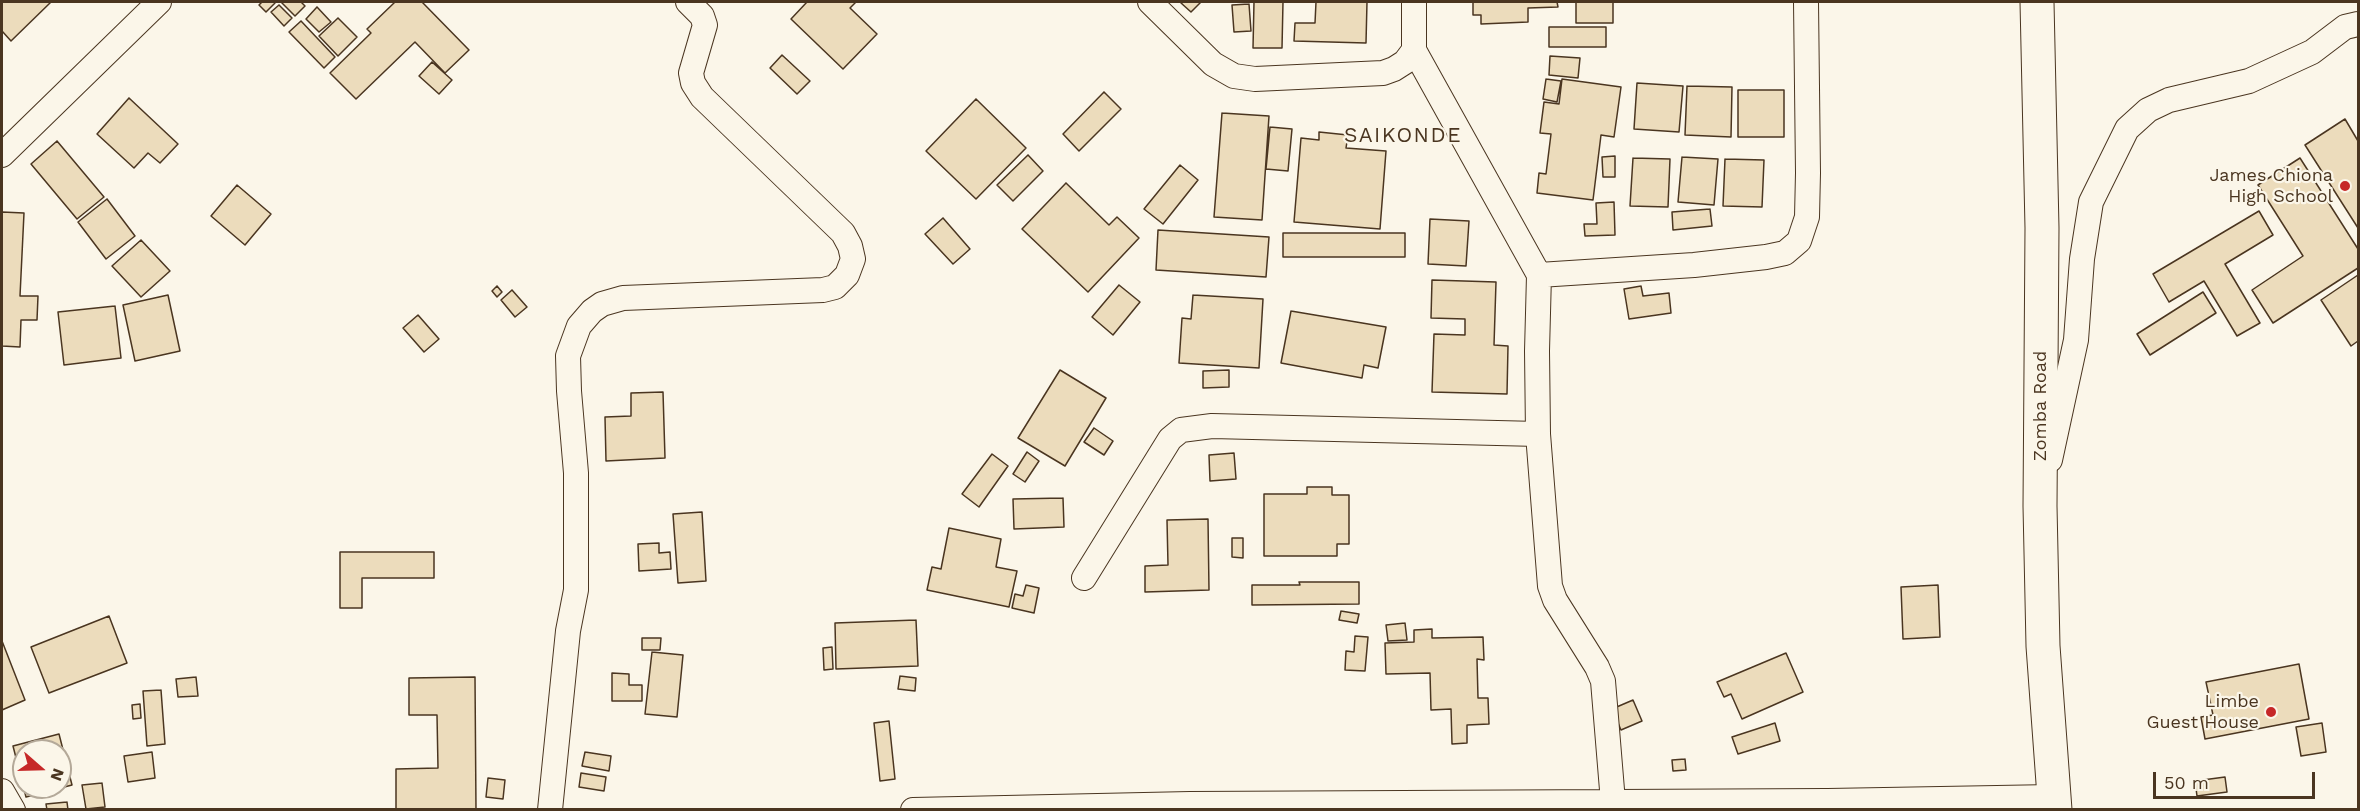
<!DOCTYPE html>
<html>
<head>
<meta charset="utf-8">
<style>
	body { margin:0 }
	#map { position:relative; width:2360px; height:811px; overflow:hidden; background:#fbf6e9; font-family:"Work Sans",sans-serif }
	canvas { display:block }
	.frame { position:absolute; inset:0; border:3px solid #4a3520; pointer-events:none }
	.north { position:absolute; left:12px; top:739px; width:60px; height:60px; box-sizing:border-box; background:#fbf6e9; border:2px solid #b4a999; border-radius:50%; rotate:110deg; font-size:16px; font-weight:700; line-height:24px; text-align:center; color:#4a3520 }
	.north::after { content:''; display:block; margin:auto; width:21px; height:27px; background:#c62828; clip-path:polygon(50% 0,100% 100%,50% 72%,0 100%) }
	.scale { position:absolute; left:2153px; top:772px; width:162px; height:27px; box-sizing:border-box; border:3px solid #4a3520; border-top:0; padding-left:8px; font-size:18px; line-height:21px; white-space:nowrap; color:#4a3520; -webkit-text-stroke:4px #fbf6e9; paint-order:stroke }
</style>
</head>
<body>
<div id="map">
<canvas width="2360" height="811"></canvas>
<div class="frame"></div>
<div class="north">N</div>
<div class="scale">50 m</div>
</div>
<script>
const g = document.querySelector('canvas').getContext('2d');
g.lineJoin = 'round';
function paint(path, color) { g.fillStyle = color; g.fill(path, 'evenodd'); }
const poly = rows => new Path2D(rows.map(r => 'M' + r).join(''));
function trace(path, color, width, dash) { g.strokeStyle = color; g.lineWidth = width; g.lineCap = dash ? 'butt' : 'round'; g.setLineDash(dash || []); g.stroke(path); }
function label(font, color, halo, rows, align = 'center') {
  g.font = font + ' "Work Sans",sans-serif'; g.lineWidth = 4.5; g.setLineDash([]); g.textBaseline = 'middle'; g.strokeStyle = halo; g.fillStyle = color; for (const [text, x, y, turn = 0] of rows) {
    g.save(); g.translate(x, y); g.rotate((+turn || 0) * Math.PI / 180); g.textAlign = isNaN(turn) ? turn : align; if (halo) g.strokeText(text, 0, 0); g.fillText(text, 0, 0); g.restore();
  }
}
const building = poly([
	[2,2,51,2,11,41,2,31,2,2],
	[262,2,274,2,275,3,266,12,259,5,262,2],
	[281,2,301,2,305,6,295,16,281,2],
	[395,2,422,2,469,50,445,73,415,42,356,99,330,73,371,33,367,29,395,2],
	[807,2,856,2,850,8,877,34,843,69,791,19,807,2],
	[1183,2,1201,2,1191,12,1181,3,1183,2],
	[1254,2,1283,2,1282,48,1253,48,1254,2],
	[1316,2,1367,2,1366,43,1294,41,1295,23,1315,23,1316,2],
	[1473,2,1557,2,1558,7,1528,8,1528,22,1481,24,1481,15,1473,15,1473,2],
	[1576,2,1613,2,1613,23,1576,23,1576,2],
	[1249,4,1251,31,1234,32,1232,5,1249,4],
	[279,5,292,18,284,26,271,12,279,5],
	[317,7,331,22,319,32,306,19,317,7],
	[338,18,357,37,338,56,319,36,338,18],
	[301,21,335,57,324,68,289,32,301,21],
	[1549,27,1606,27,1606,47,1549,47,1549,27],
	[782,55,810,81,797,94,770,68,782,55],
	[1550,56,1580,58,1578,78,1549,75,1550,56],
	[432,62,452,80,439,94,419,76,432,62],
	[1546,79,1561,81,1557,102,1543,99,1546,79],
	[1562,79,1621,87,1614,137,1601,135,1593,200,1537,193,1539,173,1546,174,1551,134,1540,133,1544,102,1559,104,1562,79],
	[1637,83,1683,86,1679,132,1634,129,1637,83],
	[1687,86,1732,87,1731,137,1685,135,1687,86],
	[1738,90,1784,90,1784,137,1738,137,1738,90],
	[1104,92,1121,109,1079,151,1063,134,1104,92],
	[129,98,178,144,160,163,148,153,134,168,97,134,129,98],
	[976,99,1026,148,976,199,926,151,976,99],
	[1222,113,1269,116,1262,220,1214,217,1222,113],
	[2345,119,2358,141,2358,228,2305,145,2345,119],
	[1270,127,1292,129,1288,171,1266,169,1270,127],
	[1319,132,1348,135,1346,148,1386,151,1380,229,1294,222,1301,138,1319,140,1319,132],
	[57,141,104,197,77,219,31,164,57,141],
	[1028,155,1043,171,1013,201,997,185,1028,155],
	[1615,156,1615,177,1603,177,1602,157,1615,156],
	[1682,157,1718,159,1714,205,1678,202,1682,157],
	[1633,158,1670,159,1668,207,1630,206,1633,158],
	[2300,158,2358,249,2358,268,2273,323,2252,290,2303,256,2258,185,2300,158],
	[1725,159,1764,160,1762,207,1723,206,1725,159],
	[1180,165,1198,180,1163,224,1144,209,1180,165],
	[1066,183,1109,225,1117,217,1139,238,1088,292,1022,229,1066,183],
	[237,185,271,214,245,245,211,216,237,185],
	[107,199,135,236,106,259,78,222,107,199],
	[1614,202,1615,235,1585,236,1584,224,1597,224,1596,203,1614,202],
	[1710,209,1712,226,1673,230,1672,212,1710,209],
	[2259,211,2273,235,2225,264,2260,323,2237,336,2204,281,2169,302,2153,274,2259,211],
	[2,212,24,213,20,296,38,296,37,320,21,320,20,347,2,346,2,212],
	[943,218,970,249,953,264,925,234,943,218],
	[1430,219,1469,221,1466,266,1428,264,1430,219],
	[1158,230,1269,237,1266,277,1156,270,1158,230],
	[1283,233,1405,233,1405,257,1283,257,1283,233],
	[141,240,170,271,141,297,112,266,141,240],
	[2358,275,2358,341,2351,346,2321,300,2358,275],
	[1432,280,1496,282,1494,345,1508,346,1507,394,1432,392,1434,334,1465,335,1465,319,1431,318,1432,280],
	[1119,285,1140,302,1113,335,1092,317,1119,285],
	[497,286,502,292,497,297,492,291,497,286],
	[1641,286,1643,296,1669,293,1671,313,1629,319,1624,289,1641,286],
	[512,290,527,307,515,317,501,300,512,290],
	[2203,292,2216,313,2150,355,2137,334,2203,292],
	[168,295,180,351,135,361,123,305,168,295],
	[1193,295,1263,299,1259,368,1179,363,1182,318,1191,319,1193,295],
	[115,306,121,358,64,365,58,312,115,306],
	[1291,311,1386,327,1378,368,1364,365,1362,378,1281,363,1291,311],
	[418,315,439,339,424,352,403,328,418,315],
	[1060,370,1106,398,1065,466,1018,438,1060,370],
	[1229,370,1229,387,1203,388,1203,371,1229,370],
	[663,392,665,458,606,461,605,417,631,416,631,393,663,392],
	[1094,428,1113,441,1104,455,1084,442,1094,428],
	[1027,452,1039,461,1025,482,1013,474,1027,452],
	[1234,453,1236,479,1210,481,1209,455,1234,453],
	[992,454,1008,466,979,507,962,494,992,454],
	[1307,487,1332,487,1332,495,1349,495,1349,544,1337,544,1337,556,1264,556,1264,494,1307,494,1307,487],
	[1063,498,1064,527,1014,529,1013,499,1063,498],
	[702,512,706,581,678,583,673,514,702,512],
	[1208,519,1209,590,1145,592,1145,566,1168,565,1167,520,1208,519],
	[949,528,1001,539,996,567,1017,571,1009,607,927,590,932,567,941,569,949,528],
	[1232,538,1243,538,1243,558,1232,557,1232,538],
	[659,543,659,553,670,552,671,569,639,571,638,544,659,543],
	[340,552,434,552,434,578,362,578,362,608,340,608,340,552],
	[1299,582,1359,582,1359,604,1252,605,1252,585,1300,585,1299,582],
	[1026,585,1039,588,1034,613,1012,608,1015,594,1023,596,1026,585],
	[1938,585,1940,637,1903,639,1901,587,1938,585],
	[1341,611,1359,614,1357,623,1339,620,1341,611],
	[109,616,127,663,49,693,31,647,109,616],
	[916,620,918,666,836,669,835,623,916,620],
	[1405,623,1407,640,1388,641,1386,625,1405,623],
	[1432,629,1432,638,1483,637,1484,660,1477,659,1478,698,1488,698,1489,724,1467,725,1467,743,1452,744,1451,709,1431,710,1430,673,1386,674,1385,643,1414,642,1414,630,1432,629],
	[1355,636,1368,637,1365,671,1345,670,1346,651,1354,652,1355,636],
	[642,638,661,638,660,650,642,650,642,638],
	[2,641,25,700,2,710,2,641],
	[832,647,833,669,824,670,823,648,832,647],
	[652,652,683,655,677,717,645,714,652,652],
	[1786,653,1803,692,1742,719,1731,694,1724,697,1717,682,1786,653],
	[2299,664,2309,719,2205,739,2201,717,2213,715,2206,682,2299,664],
	[612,673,629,674,629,685,642,685,642,701,612,701,612,673],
	[900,676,916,678,915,691,898,689,900,676],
	[196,677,198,696,178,697,176,679,196,677],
	[475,677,476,810,396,810,396,769,438,768,437,715,409,715,409,678,475,677],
	[161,690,165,744,147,746,143,691,161,690],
	[1633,700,1642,721,1621,730,1612,709,1633,700],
	[140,704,141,718,133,719,132,705,140,704],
	[889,721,895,779,880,781,874,723,889,721],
	[1775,723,1780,741,1738,754,1732,737,1775,723],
	[2322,723,2326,752,2301,756,2296,727,2322,723],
	[59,734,72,785,26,797,13,746,59,734],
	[24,751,60,751,60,787,24,787,24,751],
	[152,752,155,778,128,782,124,756,152,752],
	[585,752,611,756,609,771,582,766,585,752],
	[1685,759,1686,770,1673,771,1672,760,1685,759],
	[581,773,606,777,604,791,579,787,581,773],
	[2225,777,2227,792,2197,796,2195,781,2225,777],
	[488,778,505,780,503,799,486,797,488,778],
	[102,783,105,807,86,809,82,785,102,783],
	[67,802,68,810,47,810,46,804,67,802]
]);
const minor = poly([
	[1150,2,1213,64,1234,76,1255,79,1383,73,1394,69,1405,62,1414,50],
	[1414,2,1414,50,1539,275,1537,351,1538,434,1550,586,1555,600,1597,667,1603,681,1613,802],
	[2,155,159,2],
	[1539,275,1694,265,1766,257,1785,253,1799,241,1807,217,1808,173,1806,2],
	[2050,460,2076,340,2082,259,2091,202,2127,129,2148,110,2169,100,2249,81,2312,52,2345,27,2358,24],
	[1084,578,1170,439,1181,430,1212,426,1538,434],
	[2,791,13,810],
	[550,810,568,631,576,590,576,473,569,391,568,356,579,326,592,311,602,304,623,298,823,290,835,287,847,275,853,259,850,246,843,233,702,97,693,83,691,73,705,25,702,16,688,2],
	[913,810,1190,804,1828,801,2053,797]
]);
const highway = poly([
	[2037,2,2042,228,2040,506,2043,646,2055,810]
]);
const markers = [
	[2345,186,6,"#c62828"],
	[2271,712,6,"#c62828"]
];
const poiNames = [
	["James Chiona",2333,176],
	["High School",2333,197],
	["Limbe",2259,702],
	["Guest House",2259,723]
];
const streetNames = [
	["Zomba Road",2041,406,-90]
];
const quarterNames = [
	["SAIKONDE",1403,136]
];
paint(building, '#ecdcbc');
trace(building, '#4a3520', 1.5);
trace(minor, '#4a3520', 26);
trace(highway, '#4a3520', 35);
trace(minor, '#fbf6e9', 24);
trace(highway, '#fbf6e9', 33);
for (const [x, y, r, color] of markers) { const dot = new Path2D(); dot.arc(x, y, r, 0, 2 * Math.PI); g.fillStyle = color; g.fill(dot); trace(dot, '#fbf6e9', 2); }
label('18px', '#4a3520', '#fbf6e9', poiNames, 'right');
label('18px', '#4a3520', '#fbf6e9', streetNames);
g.letterSpacing = '1.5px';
label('21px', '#4a3520', '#fbf6e9', quarterNames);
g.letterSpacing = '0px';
</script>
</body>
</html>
